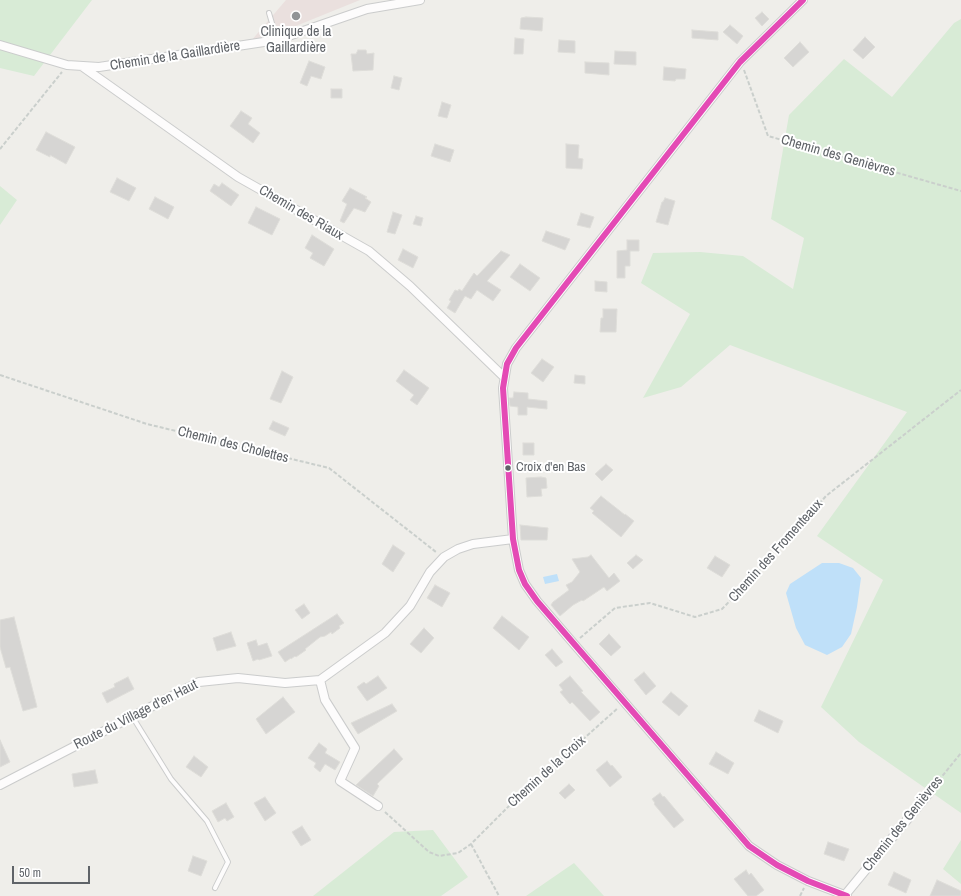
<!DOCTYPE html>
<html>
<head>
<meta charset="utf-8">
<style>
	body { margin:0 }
	#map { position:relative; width:961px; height:896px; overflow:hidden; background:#efeeea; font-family:"Archivo Narrow",sans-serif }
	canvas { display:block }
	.scale { position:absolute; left:12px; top:866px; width:78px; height:18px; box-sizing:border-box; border:2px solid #5f6368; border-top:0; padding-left:5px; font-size:12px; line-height:14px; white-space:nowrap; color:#5f6368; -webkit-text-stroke:3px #fff; paint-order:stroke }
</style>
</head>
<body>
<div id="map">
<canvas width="961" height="896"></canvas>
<div class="scale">50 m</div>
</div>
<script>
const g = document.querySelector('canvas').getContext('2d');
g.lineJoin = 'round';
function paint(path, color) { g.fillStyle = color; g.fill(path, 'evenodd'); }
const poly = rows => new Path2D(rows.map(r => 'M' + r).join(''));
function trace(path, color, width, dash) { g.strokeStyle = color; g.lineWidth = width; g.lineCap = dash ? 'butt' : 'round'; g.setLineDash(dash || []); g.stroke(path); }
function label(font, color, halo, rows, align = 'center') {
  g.font = font + ' "Archivo Narrow",sans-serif'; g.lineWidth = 4; g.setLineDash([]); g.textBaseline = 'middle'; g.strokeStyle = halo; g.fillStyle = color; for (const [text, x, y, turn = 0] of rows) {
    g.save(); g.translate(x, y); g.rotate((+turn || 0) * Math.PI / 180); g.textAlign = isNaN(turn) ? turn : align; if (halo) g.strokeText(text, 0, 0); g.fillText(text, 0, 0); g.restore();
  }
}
const medical = poly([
	[286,0,360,0,281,32,251,41]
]);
const green = poly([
	[0,0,92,0,34,76,0,68],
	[961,19,961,813,859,742,821,707,883,580,817,536,907,412,730,345,681,387,643,398,690,314,641,283,653,253,700,252,743,256,793,289,804,238,771,219,789,115,844,59,892,97,954,23],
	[0,186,17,200,0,225],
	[433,830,468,877,441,896,313,896,394,832],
	[961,840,961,884,943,869],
	[574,863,604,896,526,896]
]);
const water = poly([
	[822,563,839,563,853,568,861,578,857,607,851,634,842,647,827,655,805,645,796,628,786,593,790,584],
	[557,574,559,581,545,584,543,577]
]);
const building = poly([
	[762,12,769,19,762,26,755,18,762,12],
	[526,17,543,18,542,31,520,29,521,18,526,17],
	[730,25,743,36,737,44,723,32,730,25],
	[692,30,718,32,718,40,692,38,692,30],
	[865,37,875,47,863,59,853,50,865,37],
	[515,38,524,39,523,54,514,54,515,38],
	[559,40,575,41,575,53,558,52,559,40],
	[800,42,809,52,793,67,784,58,800,42],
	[358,50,366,50,367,54,374,53,373,70,353,71,351,54,356,54,358,50],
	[615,51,636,52,636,65,614,64,615,51],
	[309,61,325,67,321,79,311,76,307,86,300,83,309,61],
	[585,62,609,63,609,75,585,73,585,62],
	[664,67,686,69,685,79,676,79,675,81,663,80,664,67],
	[394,76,402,78,399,90,391,88,394,76],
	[331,89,342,89,342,98,331,98,331,89],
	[442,102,451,105,447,118,438,116,442,102],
	[241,111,252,118,248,124,260,133,253,143,230,126,241,111],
	[46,132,75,147,66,164,50,155,50,157,36,150,46,132],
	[435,144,454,150,450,162,431,156,435,144],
	[566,144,579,145,578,158,583,159,582,169,566,168,566,144],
	[117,178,136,188,129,201,110,192,117,178],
	[222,183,239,195,231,206,210,191,214,184,219,187,222,183],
	[350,188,367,197,365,198,371,202,365,212,354,208,344,223,340,221,347,204,342,201,350,188],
	[155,197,174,207,168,219,149,209,155,197],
	[665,198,675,201,668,225,656,222,662,202,663,202,665,198],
	[256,207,280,219,272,235,248,223,256,207],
	[393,212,402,215,395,234,387,232,393,212],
	[581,213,594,217,590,228,577,225,581,213],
	[416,216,423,218,421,226,413,224,416,216],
	[546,231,570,239,565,250,542,241,546,231],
	[312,235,334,249,324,266,310,258,313,253,305,248,312,235],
	[627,240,639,240,639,251,630,251,630,266,625,266,625,278,617,278,617,251,627,250,627,240],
	[403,249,418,257,413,268,398,260,403,249],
	[501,251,510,255,487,281,501,290,493,301,477,290,471,299,465,296,455,313,447,308,451,301,449,300,455,290,458,291,459,289,462,291,474,273,477,276,501,251],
	[520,264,540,278,530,291,510,277,520,264],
	[595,281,607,282,607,292,595,291,595,281],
	[603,309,617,309,616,332,600,332,601,318,603,318,603,309],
	[542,359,554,367,543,382,531,373,542,359],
	[404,370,429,388,417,405,410,400,414,395,396,381,404,370],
	[282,371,293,377,281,403,270,399,282,371],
	[575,375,585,376,585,384,574,383,575,375],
	[514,392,528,393,528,399,547,401,547,409,527,407,527,415,518,415,518,407,510,406,509,398,513,398,514,392],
	[273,421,289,428,285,436,269,429,273,421],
	[523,443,534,443,534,455,523,455,523,443],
	[606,464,613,470,602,481,595,474,606,464],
	[541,477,546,478,547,488,541,489,542,496,527,497,526,478,541,477],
	[601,496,625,515,625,514,634,521,621,537,592,513,594,511,590,508,601,496],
	[520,525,548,528,547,540,521,540,520,525],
	[393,545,405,553,393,572,382,564,393,545],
	[591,555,609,578,614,573,620,581,607,591,604,587,583,601,582,600,573,605,560,616,551,605,553,602,569,590,566,585,572,582,580,572,572,559,588,557,591,555],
	[636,555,643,560,633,569,627,563,636,555],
	[715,556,730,565,722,577,707,568,715,556],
	[435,585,450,593,442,607,427,598,435,585],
	[304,604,310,613,302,619,295,610,304,604],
	[337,614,344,623,339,626,340,628,332,634,331,632,325,636,320,637,305,649,306,650,296,657,295,656,291,659,291,658,285,662,278,652,337,614],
	[502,616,529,637,519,650,493,628,502,616],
	[14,617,37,707,23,711,10,667,6,668,0,647,0,620,14,617],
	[424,628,434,638,421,653,410,644,424,628],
	[231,632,236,646,217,651,213,638,231,632],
	[609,634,621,647,611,656,599,644,609,634],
	[256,640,258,646,267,643,272,656,259,660,258,659,253,661,247,643,256,640],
	[552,649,563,662,556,667,545,655,552,649],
	[644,672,656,686,646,695,634,680,644,672],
	[378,676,387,688,367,701,357,687,364,682,366,684,378,676],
	[570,676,583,691,581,692,600,712,590,721,572,702,570,704,560,692,563,690,559,685,570,676],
	[128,677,134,689,107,703,102,693,115,687,114,684,128,677],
	[671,692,688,706,679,716,662,702,671,692],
	[283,697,295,712,266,734,256,719,283,697],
	[392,704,397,711,358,734,351,723,392,704],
	[759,710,783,721,778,733,754,721,759,710],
	[0,740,10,762,0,767,0,740],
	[319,743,327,749,325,753,340,762,335,770,325,764,320,772,314,767,316,763,308,758,319,743],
	[394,749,403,759,377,784,379,786,373,796,356,785,394,749],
	[716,752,734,763,728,774,709,764,716,752],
	[194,756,208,767,201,777,186,767,194,756],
	[607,761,611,766,612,765,622,777,610,787,596,770,607,761],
	[95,770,98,783,74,787,72,774,95,770],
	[569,784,575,790,565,799,559,793,569,784],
	[660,793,663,797,664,796,684,820,674,828,654,804,655,803,652,799,660,793],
	[265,797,276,813,265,821,254,803,265,797],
	[226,803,234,817,227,821,225,818,218,822,212,811,226,803],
	[302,826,311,840,301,846,292,832,302,826],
	[828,842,849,849,844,861,824,854,828,842],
	[193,856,207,861,201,876,188,871,193,856],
	[746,870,749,875,751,873,764,890,756,896,748,896,734,879,746,870],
	[894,872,911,880,906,893,888,885,894,872],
	[937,880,961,891,961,896,930,896,937,880]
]);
const path = poly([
	[744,70,768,136,961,191],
	[0,149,62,72],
	[0,375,147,424,329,468,436,552],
	[580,638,615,608,650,603,695,617,722,609,775,554,826,496,961,390],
	[935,785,961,753],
	[385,812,429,852,439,856,458,853,471,844,514,801,618,708],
	[471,844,499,896],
	[800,896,804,888]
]);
const service = poly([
	[269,13,277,40],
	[132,716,171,779,207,821,228,862,215,888]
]);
const minor = poly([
	[803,0,740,62,516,348,507,364,503,388,513,539,519,570,525,584,537,601,574,644,749,846,777,865,808,881,847,896],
	[0,45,67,65,99,67,277,40,367,9,420,0],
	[83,67,238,177,369,251,410,286,504,377],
	[320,680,325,700,355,748,340,781,378,806],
	[0,785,199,682,238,678,285,683,320,680,385,633,410,606,430,572,444,557,458,549,473,544,513,539],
	[845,895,930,792]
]);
const bus1 = poly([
	[803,0,740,62,516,348,507,364,503,388,513,539,519,570,525,584,537,601,749,846,777,865,808,881,847,896]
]);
const markers = [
	[296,16,5,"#919496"],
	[508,468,3.5,"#5f6368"]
];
const busNames = [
	["Croix d'en Bas",516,468]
];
const poiNames = [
	["Clinique de la",296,32],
	["Gaillardière",296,48]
];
const streetNames = [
	["Chemin de la Gaillardière",175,56,-9],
	["Chemin des Genièvres",838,156,16],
	["Chemin des Riaux",301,213,30],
	["Chemin des Cholettes",233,445,14],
	["Chemin des Fromenteaux",776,551,-48],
	["Route du Village d'en Haut",136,715,-27],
	["Chemin de la Croix",547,772,-42],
	["Chemin des Genièvres",903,824,-51]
];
paint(medical, '#eae0de');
paint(green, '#d8ebd6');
paint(water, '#bfe0f9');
paint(building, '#d6d5d3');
trace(building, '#deddd9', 1);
trace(service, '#cbcccc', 6);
trace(minor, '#cbcccc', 10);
trace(path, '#cacfcc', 2, [4, 2]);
trace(service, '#fdfcfc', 4);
trace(minor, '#fdfcfc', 8);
trace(bus1, '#e44ab5', 6);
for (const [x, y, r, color] of markers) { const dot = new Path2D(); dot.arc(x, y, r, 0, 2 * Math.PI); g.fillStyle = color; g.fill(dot); trace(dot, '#fff', 1.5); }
label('13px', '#5f6368', '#fff', busNames, 'left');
label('14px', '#5f6368', '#fff', poiNames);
label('14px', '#5f6368', '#fff', streetNames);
</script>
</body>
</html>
